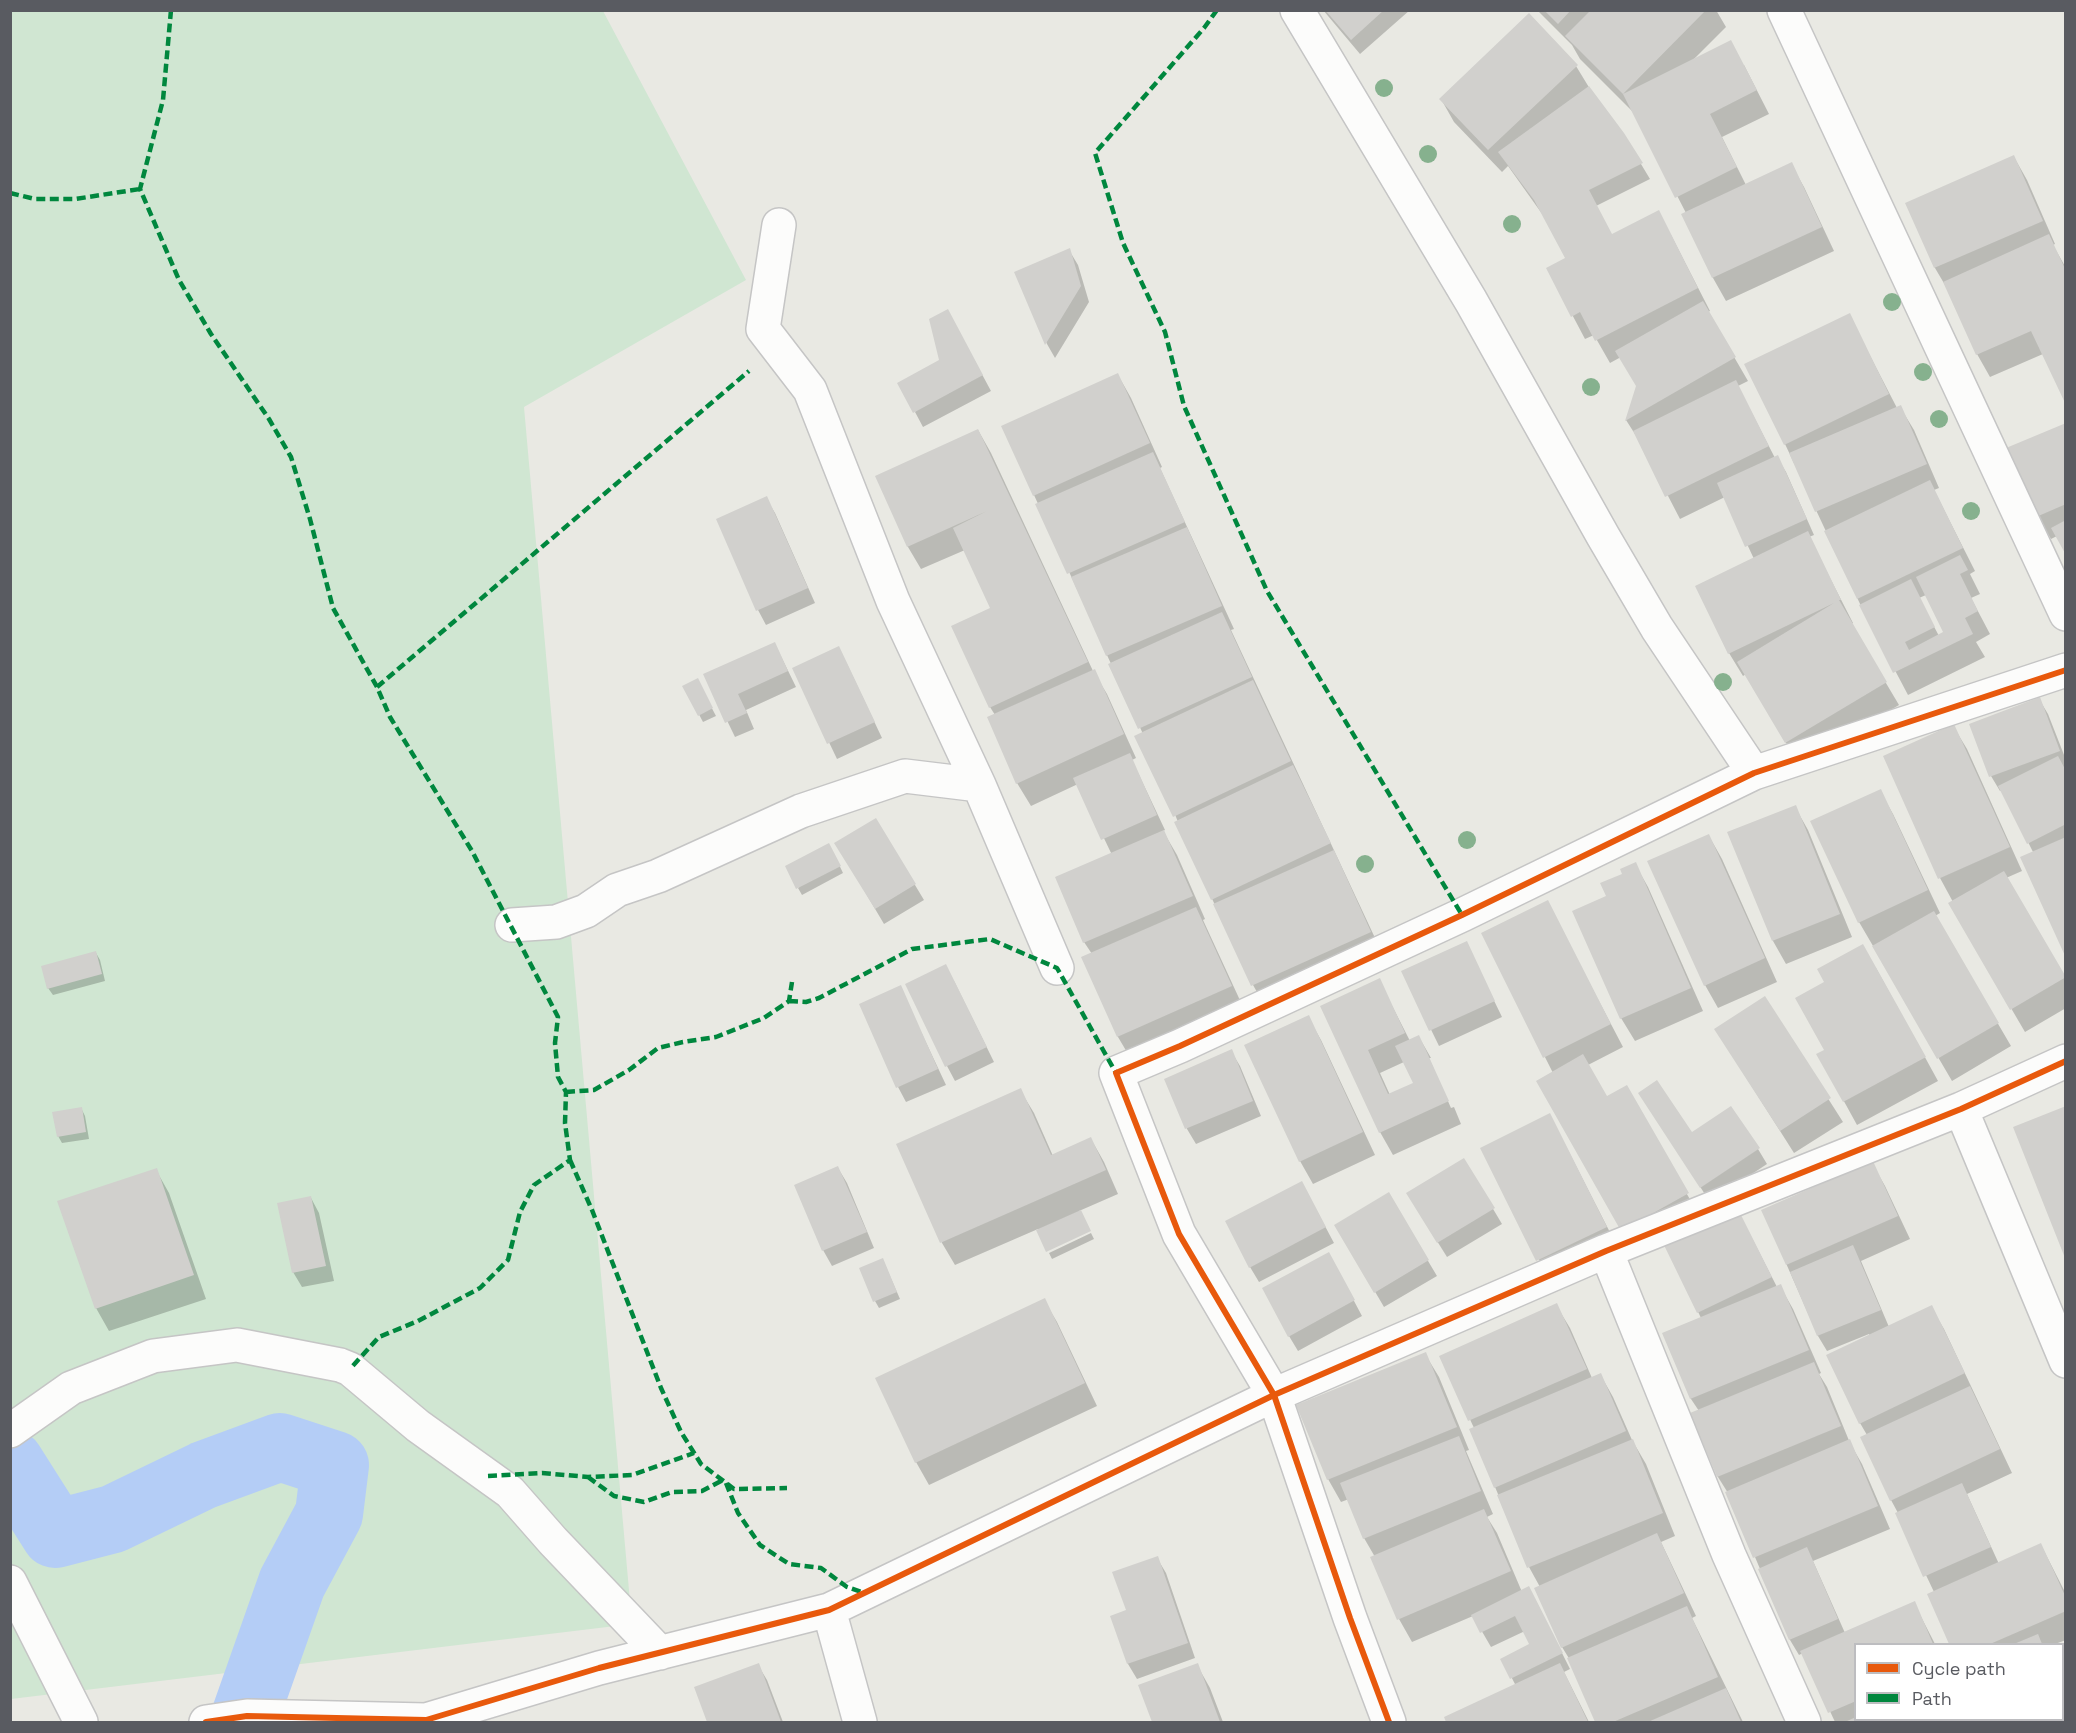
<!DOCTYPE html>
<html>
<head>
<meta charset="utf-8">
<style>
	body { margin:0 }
	#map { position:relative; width:2076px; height:1733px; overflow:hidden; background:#e9e9e3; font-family:"Space Grotesk",sans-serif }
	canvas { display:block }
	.frame { position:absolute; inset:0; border:12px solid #595b61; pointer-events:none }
	.legend { position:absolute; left:1854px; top:1643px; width:210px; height:78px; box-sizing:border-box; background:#fff; border:2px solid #bdbdc0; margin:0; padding:8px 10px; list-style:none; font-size:18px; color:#595b61 }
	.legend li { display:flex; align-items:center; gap:12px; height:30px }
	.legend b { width:30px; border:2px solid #bdbdc0 }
</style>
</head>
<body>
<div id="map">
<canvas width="2076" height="1733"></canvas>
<div class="frame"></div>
<ul class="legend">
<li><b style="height:8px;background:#e8590c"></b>Cycle path</li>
<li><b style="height:8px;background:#00873e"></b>Path</li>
</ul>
</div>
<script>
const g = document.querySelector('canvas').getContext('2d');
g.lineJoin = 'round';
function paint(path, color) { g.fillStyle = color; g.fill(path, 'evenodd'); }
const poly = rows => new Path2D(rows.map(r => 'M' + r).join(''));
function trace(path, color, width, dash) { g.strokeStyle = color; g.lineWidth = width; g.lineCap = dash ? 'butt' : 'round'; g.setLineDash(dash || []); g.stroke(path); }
const green = poly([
	[10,11,603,11,746,280,524,407,632,1624,11,1699]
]);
const shadow = poly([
	[1323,10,1410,10,1360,54],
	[1537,10,1716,10,1726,27,1692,61,1744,65,1769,114,1722,137,1746,185,1791,164,1804,187,1834,251,1726,301,1713,278,1683,214,1686,213,1635,114,1580,59,1572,45],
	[1576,66,1590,89,1623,134,1650,179,1596,206,1612,236,1671,235,1710,311,1708,312,1748,381,1738,386,1775,458,1777,457,1786,472,1814,535,1809,537,1853,623,1851,624,1899,705,1799,765,1746,674,1743,676,1729,653,1754,559,1725,497,1680,519,1640,442,1626,420,1638,386,1621,357,1610,363,1594,335,1585,339,1548,269,1567,259,1545,218,1508,166,1502,172,1454,122,1441,99],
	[2014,157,2027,180,2055,244,2053,245,2066,268,2066,401,2043,354,1990,377,1977,354,1945,285,1935,268,1907,204],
	[1069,250,1078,265,1089,302,1055,358,1047,344,1016,273],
	[1849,315,1897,408,1900,407,1914,430,1939,488,1934,490,1975,571,1970,574,1980,594,1971,598,1990,634,1976,642,1985,657,1908,695,1861,606,1785,444],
	[1926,595,1945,633,1939,636,1919,598],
	[956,326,991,391,923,427,915,412,941,361],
	[1118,375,1131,398,1162,467,1160,468,1234,629,1231,630,1383,955,1266,1008,1253,985,1176,823,1178,822,1143,734,1034,495],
	[2066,424,2066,552,2057,536,2051,539,2037,516],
	[978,430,991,453,1093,671,1107,694,1136,758,1132,760,1165,830,1163,831,1177,855,1205,919,1203,920,1244,1009,1131,1059,1118,1037,1092,954,1084,942,1112,855,1078,784,1031,806,1017,783,995,715,990,707,992,609,965,550,921,569,908,547,877,476],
	[766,498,775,513,815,603,766,625,758,610],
	[775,644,796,687,746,710,754,729,735,737,705,675],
	[847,664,882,738,837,759,794,669],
	[697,680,716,716,703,722,684,686],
	[2039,699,2048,714,2066,760,2066,767,2063,768,2066,772,2066,955,2033,852,2002,790,2000,791,1991,776],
	[1953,726,1967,749,2022,871,2006,878,2066,980,2066,1008,2025,1032,1950,904,1953,902,1940,878],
	[1880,791,1893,814,1940,913,1935,916,2011,1046,1952,1081,1859,922],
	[1795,807,1808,830,1852,937,1786,964,1773,941,1729,833],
	[876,820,924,900,884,924,836,843],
	[1709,836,1722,859,1777,982,1718,1008,1705,985],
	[833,852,843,873,802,895,798,888],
	[1635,864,1648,887,1703,1011,1635,1041,1621,1018,1574,912,1608,897,1624,875],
	[1547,902,1623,1047,1588,1065,1606,1098,1626,1087,1700,1217,1636,1253,1553,1073,1483,934],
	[1466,943,1502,1017,1439,1046,1403,972],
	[96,953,100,960,105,981,53,995,48,988],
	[1876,968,1938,1081,1857,1125,1818,1054,1826,1050],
	[1379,980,1410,1041,1419,1037,1431,1058,1429,1058,1451,1108,1454,1107,1461,1124,1393,1155,1380,1132,1322,1006],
	[1404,1062,1415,1084,1390,1095,1380,1073],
	[954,981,994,1062,955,1081,947,1066],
	[900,987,946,1085,906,1102,898,1087],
	[1764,998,1843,1122,1794,1153,1716,1030],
	[1308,1017,1321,1040,1375,1155,1313,1184,1300,1161],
	[1231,1051,1240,1066,1261,1116,1196,1144,1187,1129,1166,1079],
	[1020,1090,1034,1113,1053,1156,1091,1139,1104,1162,1118,1194,1079,1211,1084,1219,1047,1250,1038,1229,955,1265,942,1243,898,1145],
	[1640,1094,1691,1134,1758,1149,1767,1164,1710,1202],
	[81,1108,85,1116,89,1139,62,1143,58,1136],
	[1550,1115,1619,1250,1551,1283,1482,1148],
	[1464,1160,1502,1224,1447,1257,1417,1209],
	[1872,1163,1885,1186,1910,1239,1861,1261,1889,1327,1931,1307,1944,1329,2012,1473,1967,1494,1999,1564,2041,1545,2066,1594,2066,1640,2055,1644,1951,1644,1929,1594,1934,1592,1897,1514,1898,1513,1891,1500,1867,1435,1860,1423,1870,1336,1869,1334,1827,1351,1818,1336,1763,1211],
	[838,1168,847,1183,874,1248,832,1266,823,1250],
	[156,1170,169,1193,206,1299,109,1331,96,1308],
	[1388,1194,1437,1276,1384,1307,1336,1225],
	[311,1198,319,1213,334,1281,302,1287,293,1272],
	[1310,1198,1334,1243,1259,1282,1250,1267],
	[1736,1207,1777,1287,1780,1286,1793,1309,1821,1373,1819,1374,1827,1387,1850,1443,1862,1464,1890,1529,1813,1561,1845,1633,1914,1603,1935,1644,1856,1644,1856,1720,1968,1720,1969,1722,1835,1722,1803,1653,1799,1655,1790,1640,1728,1493,1718,1477,1692,1414,1699,1411,1691,1399,1664,1334,1701,1318,1664,1241],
	[1091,1233,1094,1239,1052,1259,1049,1253],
	[886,1267,900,1299,879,1308,875,1301],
	[1337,1269,1362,1316,1298,1351,1289,1336],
	[1044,1300,1057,1322,1097,1406,929,1485,916,1462],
	[1556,1305,1570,1328,1592,1378,1600,1374,1613,1397,1632,1440,1646,1464,1675,1536,1661,1542,1696,1616,1692,1618,1743,1722,1596,1722,1570,1660,1562,1647,1540,1587,1529,1567,1495,1487,1474,1428,1441,1357],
	[1425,1354,1439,1377,1469,1450,1466,1451,1493,1514,1487,1517,1497,1533,1522,1592,1537,1603,1570,1669,1564,1672,1589,1722,1448,1722,1446,1718,1516,1686,1502,1659,1531,1644,1525,1631,1491,1647,1473,1616,1412,1642,1399,1619,1372,1558,1375,1557,1364,1538,1349,1499,1341,1502,1328,1479],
	[1157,1558,1166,1573,1195,1658,1137,1679,1128,1664,1112,1617,1128,1611],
	[758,1665,767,1680,783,1722,708,1722,695,1688],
	[1197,1665,1210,1688,1223,1722,1153,1722,1140,1686],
	[2062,1686,2066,1693,2066,1722,1983,1722,1982,1720,2062,1720]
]);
const river = poly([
	[10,1463,55,1534,113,1519,204,1475,280,1447,335,1465,329,1514,292,1583,243,1722]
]);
const building = poly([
	[1325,10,1384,10,1351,40],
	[1544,10,1571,10,1558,24],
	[1591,10,1706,10,1623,94,1565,36],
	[1529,13,1578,65,1488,150,1439,99],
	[1731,40,1757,90,1710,114,1737,167,1675,198,1623,94],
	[1589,86,1624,133,1643,163,1589,190,1612,234,1659,210,1698,288,1595,341,1580,312,1571,317,1546,268,1565,258,1534,200,1498,152],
	[2014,155,2043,221,1934,268,1905,203],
	[1792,162,1822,227,1712,278,1681,214],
	[2049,234,2066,271,2066,405,2031,331,1976,355,1943,282],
	[1070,248,1081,286,1045,345,1014,272],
	[1703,301,1736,357,1625,421,1636,386,1615,351],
	[948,309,983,375,913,413,897,383,939,360,929,319],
	[1850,313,1889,394,1784,445,1744,364],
	[1118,373,1150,443,1033,496,1001,426],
	[1736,380,1769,446,1665,497,1633,431],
	[1901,405,1927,464,1815,512,1789,453],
	[2066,423,2066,504,2036,517,2006,448],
	[978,429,1088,662,989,708,951,626,990,608,953,528,987,511,907,547,875,476],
	[1153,452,1185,522,1067,574,1035,504],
	[1778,455,1807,519,1745,547,1717,483],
	[1930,480,1963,548,1857,599,1824,531],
	[767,496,808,588,756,611,716,519],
	[2066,520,2066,555,2051,528],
	[1187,527,1222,606,1106,656,1071,577],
	[1808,531,1841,600,1839,600,1887,682,1785,743,1737,662,1834,603,1728,654,1695,586],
	[1960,555,1968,570,1960,574,1978,611,1965,618,1973,634,1893,673,1859,605,1911,579,1935,627,1905,642,1909,650,1943,632,1916,577],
	[1222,612,1252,677,1138,729,1108,664],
	[775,642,788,671,738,694,747,713,725,723,703,674],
	[839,646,875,722,827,744,792,668],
	[1095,669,1124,734,1016,784,987,717],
	[698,678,713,708,698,716,682,686],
	[1253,680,1291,761,1173,817,1134,736],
	[2040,697,2060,751,1989,777,1969,724],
	[1954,724,2010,847,1938,879,1883,756],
	[1130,753,1157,815,1101,840,1073,778],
	[2058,756,2066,771,2066,824,2027,844,1998,786],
	[1293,765,1331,843,1211,900,1174,822],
	[1881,789,1928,890,1858,923,1810,821],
	[1796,805,1840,914,1772,941,1727,832],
	[876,818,916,884,875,909,834,843],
	[1164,830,1193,896,1083,943,1055,877],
	[1709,834,1765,958,1704,986,1647,861],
	[2066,837,2066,958,2020,857],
	[829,843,841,866,796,889,785,866],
	[1334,850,1371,932,1251,986,1213,904],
	[1636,862,1691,988,1620,1019,1572,911,1606,896,1600,883,1622,874,1620,869],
	[2004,871,2066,977,2010,1010,1948,903],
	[1548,900,1611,1024,1543,1058,1481,933],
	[1196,907,1232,986,1117,1037,1081,957],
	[1934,911,1999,1023,1937,1059,1872,946],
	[1467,941,1495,1001,1429,1031,1401,971],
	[1863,944,1926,1057,1843,1102,1816,1054,1824,1050,1795,998,1824,982,1817,969],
	[96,951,102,974,47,989,41,966],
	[946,964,987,1047,945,1067,905,984],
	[1380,978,1405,1033,1368,1050,1388,1094,1413,1083,1395,1046,1419,1035,1449,1101,1379,1133,1320,1006],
	[901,985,938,1069,896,1088,859,1004],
	[1765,996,1831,1098,1780,1131,1714,1029],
	[1309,1015,1363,1132,1299,1162,1244,1045],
	[1232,1049,1253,1101,1185,1129,1164,1079],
	[1583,1054,1607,1096,1627,1085,1689,1193,1621,1231,1536,1081],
	[1657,1080,1692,1132,1731,1106,1760,1148,1700,1188,1638,1093],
	[1021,1088,1051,1155,1091,1137,1106,1170,940,1243,896,1144],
	[2066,1106,2066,1258,2065,1258,2013,1127],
	[82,1107,86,1132,57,1137,52,1112],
	[1550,1113,1607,1227,1536,1261,1480,1148],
	[1464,1158,1495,1208,1437,1243,1406,1193],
	[1873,1161,1898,1216,1786,1265,1761,1210],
	[838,1166,867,1232,822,1251,794,1185],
	[157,1168,194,1275,95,1309,57,1201],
	[1302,1181,1326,1227,1249,1268,1225,1221],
	[1389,1192,1429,1260,1374,1293,1334,1225],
	[311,1196,326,1266,292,1273,277,1203],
	[1736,1205,1772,1277,1697,1313,1662,1241],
	[1081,1210,1091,1231,1046,1252,1036,1230],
	[1853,1245,1881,1310,1817,1336,1790,1272],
	[1329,1252,1355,1300,1288,1337,1262,1288],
	[883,1258,897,1292,873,1302,859,1268],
	[1781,1284,1809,1350,1690,1399,1662,1333],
	[1045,1298,1085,1383,915,1463,875,1378],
	[1557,1303,1587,1369,1468,1421,1439,1356],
	[1932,1305,1965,1373,1859,1424,1826,1355],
	[1426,1352,1457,1427,1327,1480,1296,1405],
	[1814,1362,1841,1426,1717,1477,1690,1413],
	[1601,1373,1626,1431,1494,1488,1469,1429],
	[1970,1386,2000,1449,1890,1501,1860,1437],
	[1459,1436,1481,1491,1363,1539,1340,1483],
	[1633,1439,1663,1513,1527,1568,1497,1495],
	[1850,1439,1878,1506,1753,1558,1725,1492],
	[1962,1483,1991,1547,1923,1577,1895,1513],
	[1484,1509,1511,1571,1397,1620,1370,1557],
	[1657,1533,1684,1593,1561,1648,1534,1588],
	[2041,1543,2066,1598,2066,1611,1990,1644,1949,1644,1927,1594],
	[1807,1547,1838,1619,1789,1640,1758,1569],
	[1158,1556,1188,1643,1127,1664,1110,1616,1126,1610,1112,1572],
	[1529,1586,1563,1653,1510,1679,1500,1659,1529,1644,1515,1616,1480,1633,1471,1615],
	[1915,1601,1933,1644,1856,1644,1856,1701,1828,1713,1800,1651],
	[1687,1606,1718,1677,1613,1722,1595,1722,1567,1658],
	[2038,1634,2042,1644,2014,1644],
	[759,1663,781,1722,707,1722,694,1687],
	[1198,1663,1220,1722,1152,1722,1138,1685],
	[1560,1663,1588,1722,1446,1722,1444,1717],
	[1726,1688,1741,1722,1648,1722],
	[1856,1717,1856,1720,1967,1720,1969,1722,1845,1722],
	[1980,1720,2035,1720,2028,1722,1981,1722]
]);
const minor = poly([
	[1297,10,1471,301,1603,536,1657,628,1754,773],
	[1784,10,2066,614],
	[779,225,763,329,810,390,893,601,979,785],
	[512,925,556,922,586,911,617,890,658,876,801,811,905,776,979,785,1057,968],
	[1961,1109,2066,1361],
	[1606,1251,1729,1555,1804,1722],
	[10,1431,71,1388,153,1356,237,1345,340,1365,350,1369,418,1426,510,1492,553,1541,660,1653],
	[10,1582,81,1722],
	[829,1610,860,1722],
	[206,1722,247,1716,426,1720,599,1668,829,1610,1274,1395,1606,1251,1961,1109,2066,1061],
	[1389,1722,1350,1618,1274,1395,1179,1234,1116,1073,1180,1046,1462,915,1754,773,2066,670]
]);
const quiet = poly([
	[171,10,163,100,140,189,179,280,211,334,269,419,291,457,310,519,333,608,377,687,390,717,472,851,558,1017,555,1043,558,1077,566,1092,565,1123,570,1160,534,1185,520,1212,508,1260,480,1288,418,1321,379,1337,350,1369],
	[1217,10,1204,28,1095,153,1123,243,1165,332,1184,406,1267,591,1462,915],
	[10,193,35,199,75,199,140,189],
	[377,687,749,371],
	[789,1001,806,1002,819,998,912,949,990,939,1057,968,1116,1073],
	[566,1092,594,1090,629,1070,658,1048,683,1042,716,1037,764,1018,789,1001,792,982],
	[570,1160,592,1210,661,1388,681,1432,701,1464,734,1489,787,1488],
	[488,1476,542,1473,588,1477,632,1475,694,1453],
	[588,1477,614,1496,644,1502,672,1492,702,1491,723,1480],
	[726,1483,738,1513,760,1545,789,1564,821,1568,847,1587,864,1593]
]);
const cycleway = poly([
	[206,1722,247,1716,426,1720,599,1668,829,1610,1274,1395,1606,1251,1961,1109,2066,1061],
	[1389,1722,1350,1618,1274,1395,1179,1234,1116,1073,1180,1046,1462,915,1754,773,2066,670]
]);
const trees = [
	[1384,88],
	[1428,154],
	[1512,224],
	[1892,302],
	[1923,372],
	[1591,387],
	[1939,419],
	[1971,511],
	[1723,682],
	[1467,840],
	[1365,864]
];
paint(green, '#d0e6d2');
paint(shadow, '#0003');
trace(river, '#b4cdf6', 68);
paint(building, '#d1d0cd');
trace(minor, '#c5c5c5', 36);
trace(minor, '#fcfcfb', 33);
trace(quiet, '#00873e', 4.5, [9, 4.5]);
trace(cycleway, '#e8590c', 6);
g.fillStyle = '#86b18e';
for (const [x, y] of trees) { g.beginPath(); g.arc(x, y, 9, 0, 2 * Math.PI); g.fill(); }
</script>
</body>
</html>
